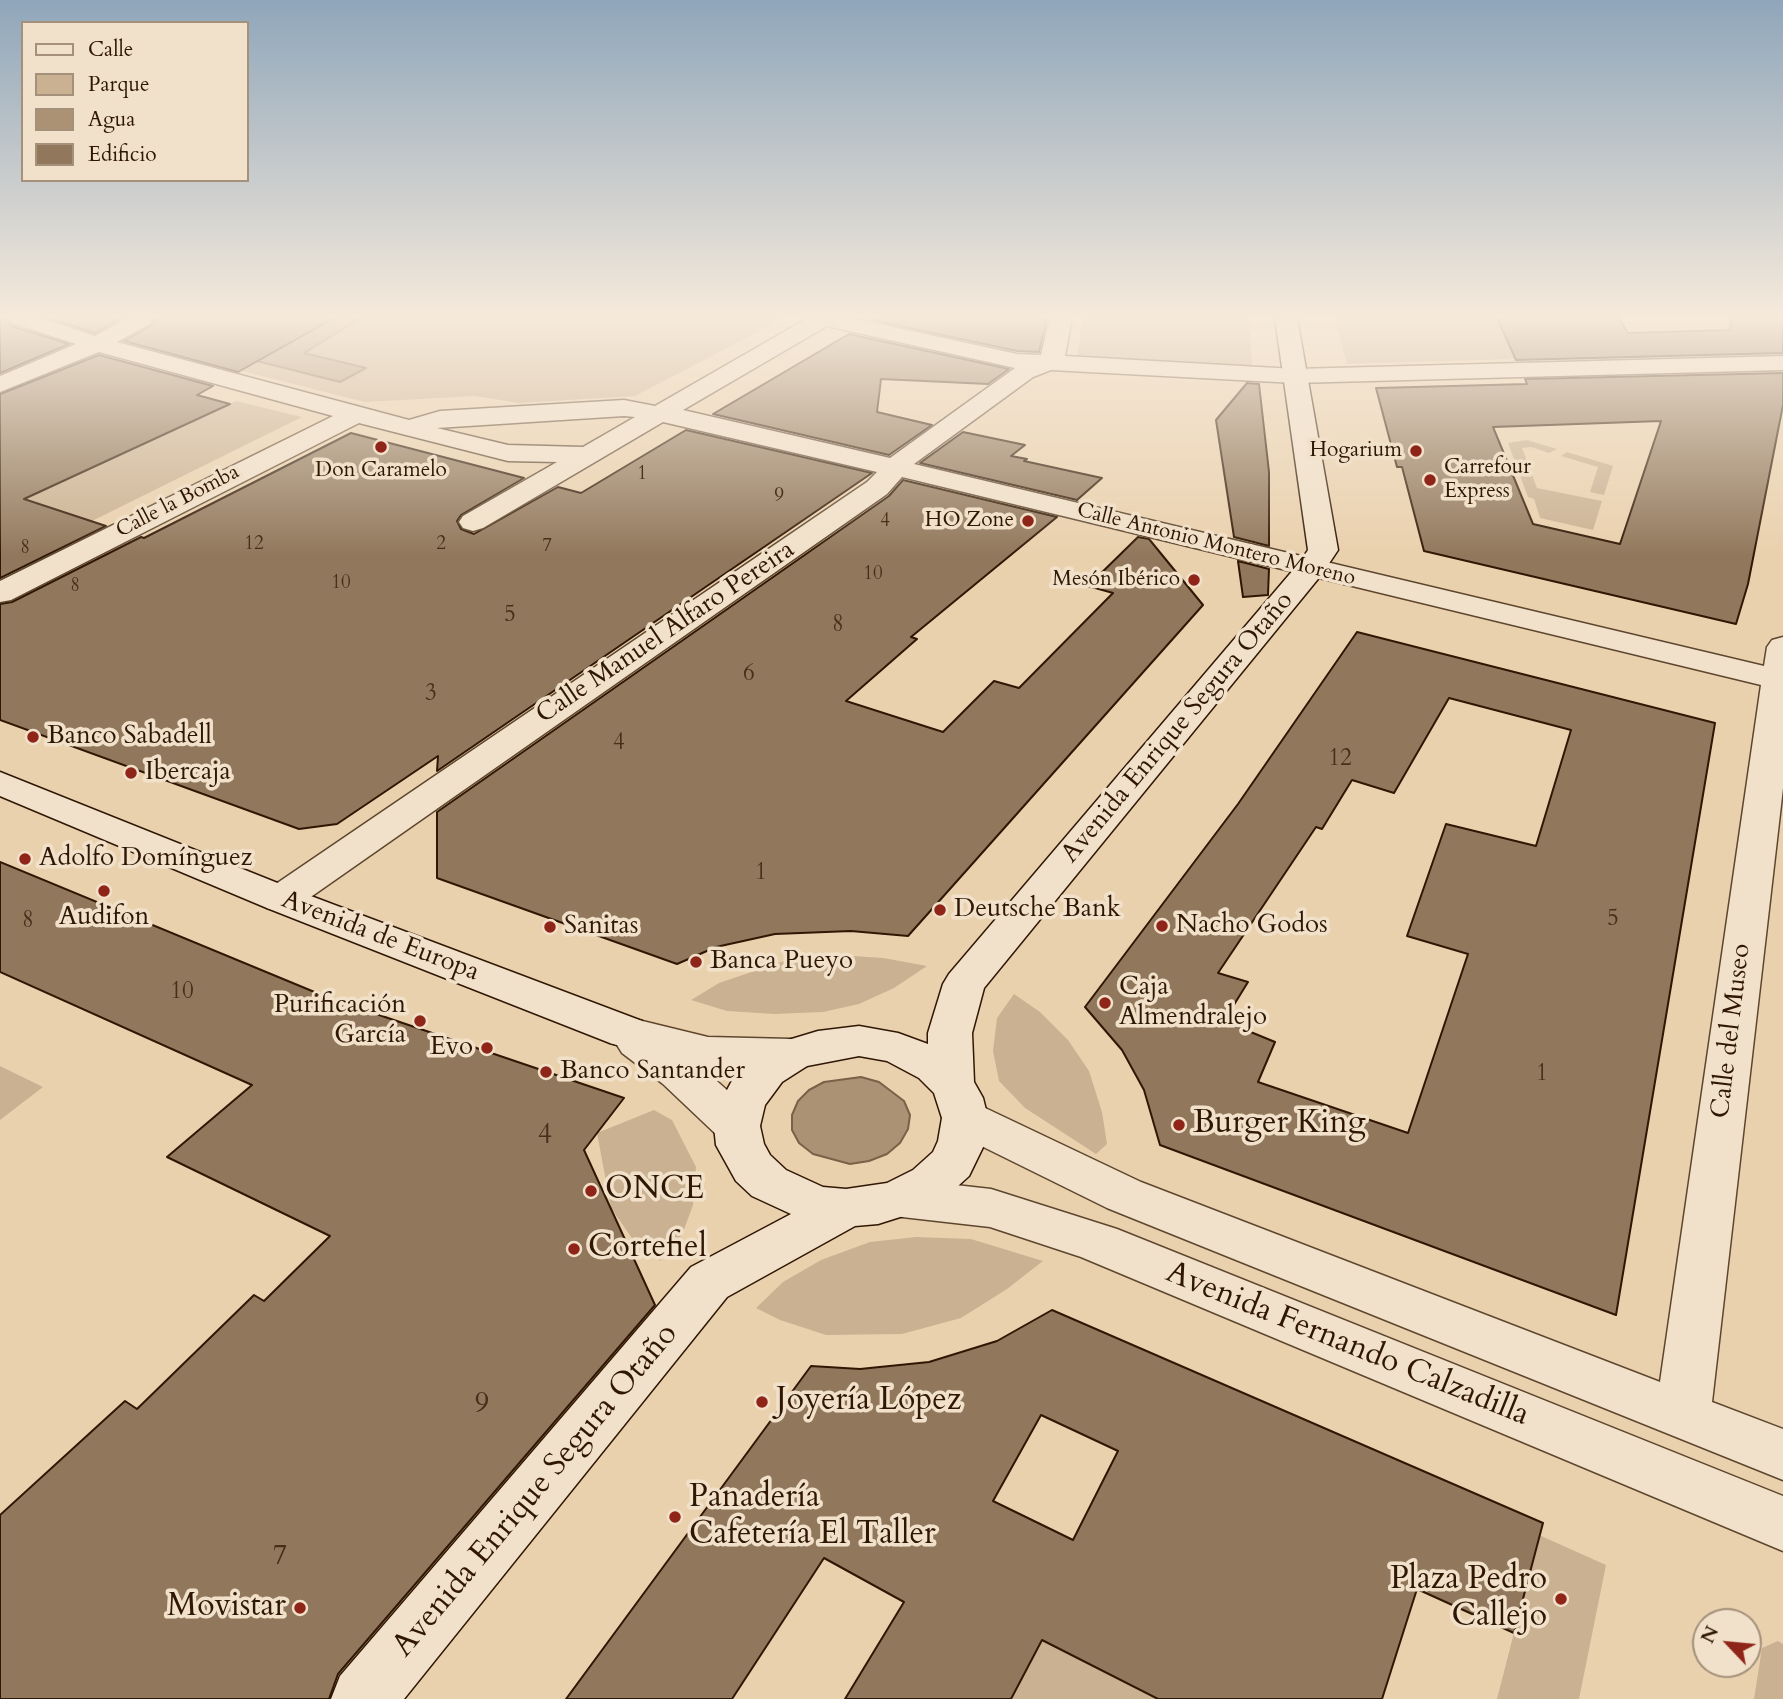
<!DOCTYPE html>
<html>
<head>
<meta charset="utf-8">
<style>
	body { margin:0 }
	#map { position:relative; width:1783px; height:1699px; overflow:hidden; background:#ead1ae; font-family:Cardo,serif }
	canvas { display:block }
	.legend { position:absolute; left:21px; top:21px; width:228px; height:161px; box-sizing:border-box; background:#f1e1ca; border:2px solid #a4907b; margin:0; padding:9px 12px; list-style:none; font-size:21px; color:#301704 }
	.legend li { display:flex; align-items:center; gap:14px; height:35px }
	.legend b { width:35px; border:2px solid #a4907b }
	.north { position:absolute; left:1692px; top:1608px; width:70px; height:70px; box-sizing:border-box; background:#f1e1ca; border:2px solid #a4907b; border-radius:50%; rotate:296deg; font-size:19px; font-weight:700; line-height:28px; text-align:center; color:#301704 }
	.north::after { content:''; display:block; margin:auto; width:24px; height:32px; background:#8f2418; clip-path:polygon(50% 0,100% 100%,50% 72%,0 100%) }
</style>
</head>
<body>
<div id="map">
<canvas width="1783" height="1699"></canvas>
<ul class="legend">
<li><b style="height:9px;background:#f1e1ca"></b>Calle</li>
<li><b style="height:19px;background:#cab191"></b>Parque</li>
<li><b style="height:19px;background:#ab9274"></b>Agua</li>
<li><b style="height:19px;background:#91785c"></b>Edificio</li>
</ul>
<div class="north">N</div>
</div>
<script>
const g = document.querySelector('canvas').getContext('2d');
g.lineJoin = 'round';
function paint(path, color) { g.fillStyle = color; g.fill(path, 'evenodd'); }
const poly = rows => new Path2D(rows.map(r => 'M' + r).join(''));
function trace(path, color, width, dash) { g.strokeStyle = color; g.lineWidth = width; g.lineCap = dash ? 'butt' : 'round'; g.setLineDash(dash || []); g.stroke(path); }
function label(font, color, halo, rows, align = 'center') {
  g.font = font + ' Cardo,serif'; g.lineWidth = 7; g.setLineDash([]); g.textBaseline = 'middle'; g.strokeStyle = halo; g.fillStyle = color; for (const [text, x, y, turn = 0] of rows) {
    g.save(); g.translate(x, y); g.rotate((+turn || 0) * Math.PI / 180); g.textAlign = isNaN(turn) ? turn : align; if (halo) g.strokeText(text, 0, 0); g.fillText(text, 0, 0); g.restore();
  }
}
const green = poly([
	[182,318,309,318,303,321,321,325,334,318,785,318,635,396,519,403,474,396,365,402,138,345],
	[1083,318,1249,318,1252,366,1077,356],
	[1335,318,1497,318,1516,359,1347,364],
	[236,401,302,417,90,522,20,501],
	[1527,440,1557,449,1549,453,1531,447,1522,448,1537,488,1602,501,1593,530,1540,518,1534,499,1528,497,1508,443],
	[1567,452,1613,466,1604,495,1590,492,1598,467,1561,456],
	[837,955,883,958,927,966,894,988,859,1004,823,1012,774,1014,727,1011,691,1000,719,983,790,959],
	[1014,994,1040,1012,1068,1040,1089,1071,1102,1112,1107,1144,1096,1154,1025,1108,999,1081,993,1051,997,1018],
	[0,1066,43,1087,0,1120],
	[654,1110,672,1120,696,1167,693,1205,682,1235,660,1261,636,1244,611,1208,597,1133],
	[916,1237,971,1239,1043,1261,1007,1289,961,1318,902,1334,826,1335,780,1320,756,1308,783,1282,821,1260,870,1242],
	[1539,1535,1606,1565,1579,1699,1497,1699],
	[1042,1640,1158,1699,1011,1699],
	[1778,1641,1783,1644,1783,1699,1754,1699,1762,1648]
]);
const water = poly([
	[334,318,361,318,304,353,366,368,340,382,257,361,334,318],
	[861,1077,879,1082,904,1101,910,1115,908,1129,900,1143,887,1154,869,1161,850,1164,813,1154,799,1143,792,1130,792,1115,798,1101,809,1090,824,1082,861,1077]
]);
const building = poly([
	[0,318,6,318,11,326,69,344,0,373,0,318],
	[48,318,122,318,95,333,48,318],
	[157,318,334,318,238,372,124,341,152,325,157,318],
	[876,318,1047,318,1039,352,1017,351,872,320,876,318],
	[1497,318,1619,318,1628,333,1730,330,1731,318,1783,318,1783,353,1516,360,1497,318],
	[849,334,1009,369,988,384,881,379,877,412,932,425,889,455,713,414,849,334],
	[99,355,213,386,197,395,230,404,24,499,106,526,0,578,0,394,99,355],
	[1783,373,1783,405,1748,584,1736,624,1424,551,1402,467,1397,467,1376,388,1527,384,1525,379,1783,373],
	[1661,421,1620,544,1533,524,1493,427,1661,421],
	[1247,383,1259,384,1269,472,1269,546,1234,537,1216,420,1247,383],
	[686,430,872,473,437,771,438,756,337,824,299,829,0,720,0,604,12,602,141,537,144,538,351,433,524,478,461,515,457,521,461,529,474,534,558,487,581,493,686,430],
	[963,432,1025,445,1011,456,1027,459,1024,461,1102,478,1077,500,920,463,963,432],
	[903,480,1057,517,911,637,917,639,846,701,943,732,994,681,1019,688,1113,593,1088,586,1138,537,1149,539,1203,605,908,936,851,931,775,934,716,947,677,964,437,878,437,812,889,496,903,480],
	[1238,561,1269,569,1268,595,1243,597,1238,561],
	[1357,632,1715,723,1616,1315,1160,1145,1144,1090,1122,1050,1085,1007,1238,804,1357,632],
	[1449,698,1571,730,1536,846,1446,824,1407,936,1468,954,1408,1133,1258,1082,1275,1042,1224,1021,1248,982,1218,973,1316,827,1322,829,1352,780,1394,793,1449,698],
	[0,862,329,998,624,1098,584,1150,655,1305,338,1674,329,1699,0,1699,0,1515,125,1401,137,1409,254,1295,264,1301,330,1236,167,1157,252,1085,0,972,0,862],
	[1052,1310,1543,1523,1514,1633,1417,1589,1382,1699,1158,1699,1042,1640,1011,1699,845,1699,904,1602,824,1558,732,1699,566,1699,811,1366,860,1369,929,1362,997,1341,1052,1310],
	[1041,1415,1118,1451,1073,1540,993,1501,1041,1415]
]);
const street = poly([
	[9,318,41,318,95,336,127,318,154,318,151,323,117,342,409,420,440,411,624,400,655,406,808,318,852,318,1017,354,1041,355,1050,318,1072,318,1065,356,1295,369,1783,356,1783,370,1295,383,1051,370,1033,377,914,464,1764,666,1767,647,1772,640,1783,637,1783,788,1712,1402,1783,1429,1783,1480,1107,1208,949,1130,942,1118,949,1106,965,1101,981,1106,1141,1182,1660,1382,1761,685,902,477,887,494,295,908,281,912,267,908,261,899,267,890,867,482,877,472,663,422,483,528,473,531,463,528,459,522,463,516,557,462,508,461,359,423,11,600,0,602,0,581,333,416,99,352,0,392,0,376,76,344,12,323,9,318],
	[827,326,1015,368,890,458,683,410,827,326],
	[624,416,635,417,583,447,508,445,437,428,624,416],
	[626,1017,708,1037,791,1039,807,1044,813,1055,807,1066,791,1071,701,1067,754,1114,760,1126,754,1138,737,1143,720,1138,663,1084,622,1053,617,1045,610,1043,604,1032,610,1021,626,1017],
	[902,1179,991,1189,1117,1229,1783,1496,1783,1551,1081,1257,990,1227,902,1217,885,1211,877,1198,885,1185,902,1179]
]);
const secondary = poly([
	[1275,318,1297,318,1338,550,1322,574,984,988,972,1033,974,1082,983,1098,988,1118,986,1141,969,1176,947,1196,919,1211,878,1224,855,1226,727,1297,404,1699,331,1699,340,1676,691,1267,791,1214,752,1196,736,1181,716,1145,714,1126,719,1105,735,1075,750,1060,775,1044,818,1031,859,1026,898,1033,928,1044,928,1033,943,984,949,974,1300,562,1308,550,1275,318],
	[859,1056,887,1061,919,1078,934,1093,942,1118,938,1141,933,1152,913,1170,887,1183,846,1189,823,1187,786,1170,770,1155,764,1144,760,1126,765,1105,782,1082,807,1066,859,1056],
	[0,772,295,890,642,1021,648,1032,642,1043,626,1047,610,1043,267,908,0,796,0,772]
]);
const markers = [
	[381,447,7,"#8f2418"],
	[1416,451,7,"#8f2418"],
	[1430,480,7,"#8f2418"],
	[1028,521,7,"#8f2418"],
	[1194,580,7,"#8f2418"],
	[33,737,7,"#8f2418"],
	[131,773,7,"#8f2418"],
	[25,859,7,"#8f2418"],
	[104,891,7,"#8f2418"],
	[940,910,7,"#8f2418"],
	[1162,926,7,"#8f2418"],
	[550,927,7,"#8f2418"],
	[696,962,7,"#8f2418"],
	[1105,1003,7,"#8f2418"],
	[420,1021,7,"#8f2418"],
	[487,1048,7,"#8f2418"],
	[546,1072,7,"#8f2418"],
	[1179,1125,7,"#8f2418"],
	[591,1191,7,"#8f2418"],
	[574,1249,7,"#8f2418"],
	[762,1402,7,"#8f2418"],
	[675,1517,7,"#8f2418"],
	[1561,1599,7,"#8f2418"],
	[300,1608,7,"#8f2418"]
];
const farNumbernames = [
	["1",642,475],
	["9",779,497],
	["4",885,522],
	["12",254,545],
	["2",441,545],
	["7",547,547],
	["8",25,549],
	["10",873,575],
	["10",341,584],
	["8",75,587]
];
const farPoinames = [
	["Hogarium",1402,451],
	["Carrefour",1444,468,"left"],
	["Express",1444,492,"left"],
	["Don Caramelo",381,471,"center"],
	["HO Zone",1014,521],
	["Mesón Ibérico",1180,580]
];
const farStreetnames = [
	["Calle la Bomba",178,502,-27],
	["Calle Antonio Montero Moreno",1216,545,14]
];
const numberNames = [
	["5",510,616],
	["8",838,626],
	["6",749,675],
	["3",431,695],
	["4",619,744],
	["12",1340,760],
	["1",761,874],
	["5",1613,920],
	["8",28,922],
	["10",182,993],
	["1",1542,1075]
];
const streetNames = [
	["Calle Manuel Alfaro Pereira",666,633,-34],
	["Avenida Enrique Segura Otaño",1178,728,-50],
	["Avenida de Europa",380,937,21],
	["Calle del Museo",1732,1031,-83]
];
const poiNames = [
	["Banco Sabadell",47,737],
	["Ibercaja",145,773],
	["Adolfo Domínguez",39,859],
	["Deutsche Bank",954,910],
	["Audifon",104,918,"center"],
	["Nacho Godos",1176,926],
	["Sanitas",564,927],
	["Banca Pueyo",710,962],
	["Caja",1119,988],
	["Almendralejo",1119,1018],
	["Purificación",406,1006,"right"],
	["García",406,1036,"right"],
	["Evo",473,1048,"right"],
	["Banco Santander",560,1072]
];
const nearNumbernames = [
	["4",545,1137],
	["9",482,1406],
	["7",280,1558]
];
const nearPoinames = [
	["Burger King",1193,1125],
	["ONCE",605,1191],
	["Cortefiel",588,1249],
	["Joyería López",776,1402],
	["Panadería",689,1499],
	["Cafetería El Taller",689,1536],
	["Plaza Pedro",1547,1581,"right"],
	["Callejo",1547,1618,"right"],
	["Movistar",286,1608,"right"]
];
const nearStreetnames = [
	["Avenida Fernando Calzadilla",1347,1345,22],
	["Avenida Enrique Segura Otaño",536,1491,-50]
];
paint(green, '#cab191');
paint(water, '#ab9274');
trace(water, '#7a6147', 2);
paint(building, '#91785c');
trace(building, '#301704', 2);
trace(street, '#5e462e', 3);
trace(secondary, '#301704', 3);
paint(street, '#f1e1ca');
paint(secondary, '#f1e1ca');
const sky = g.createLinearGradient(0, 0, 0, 556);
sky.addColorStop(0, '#8fa6ba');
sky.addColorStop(0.57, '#f6eadb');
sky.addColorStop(1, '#f6eadb00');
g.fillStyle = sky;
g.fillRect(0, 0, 1783, 556);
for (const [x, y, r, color] of markers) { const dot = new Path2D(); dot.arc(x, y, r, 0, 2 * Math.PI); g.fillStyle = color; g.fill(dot); trace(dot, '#f1e1ca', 2.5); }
label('19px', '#482f1a', null, farNumbernames);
label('21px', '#301704', '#f1e1ca', farPoinames, 'right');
label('21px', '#301704', '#f1e1ca', farStreetnames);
label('23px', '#482f1a', null, numberNames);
label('26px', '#301704', '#f1e1ca', streetNames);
label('26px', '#301704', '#f1e1ca', poiNames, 'left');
label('28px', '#482f1a', null, nearNumbernames);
label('32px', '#301704', '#f1e1ca', nearPoinames, 'left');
label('32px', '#301704', '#f1e1ca', nearStreetnames);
</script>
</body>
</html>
